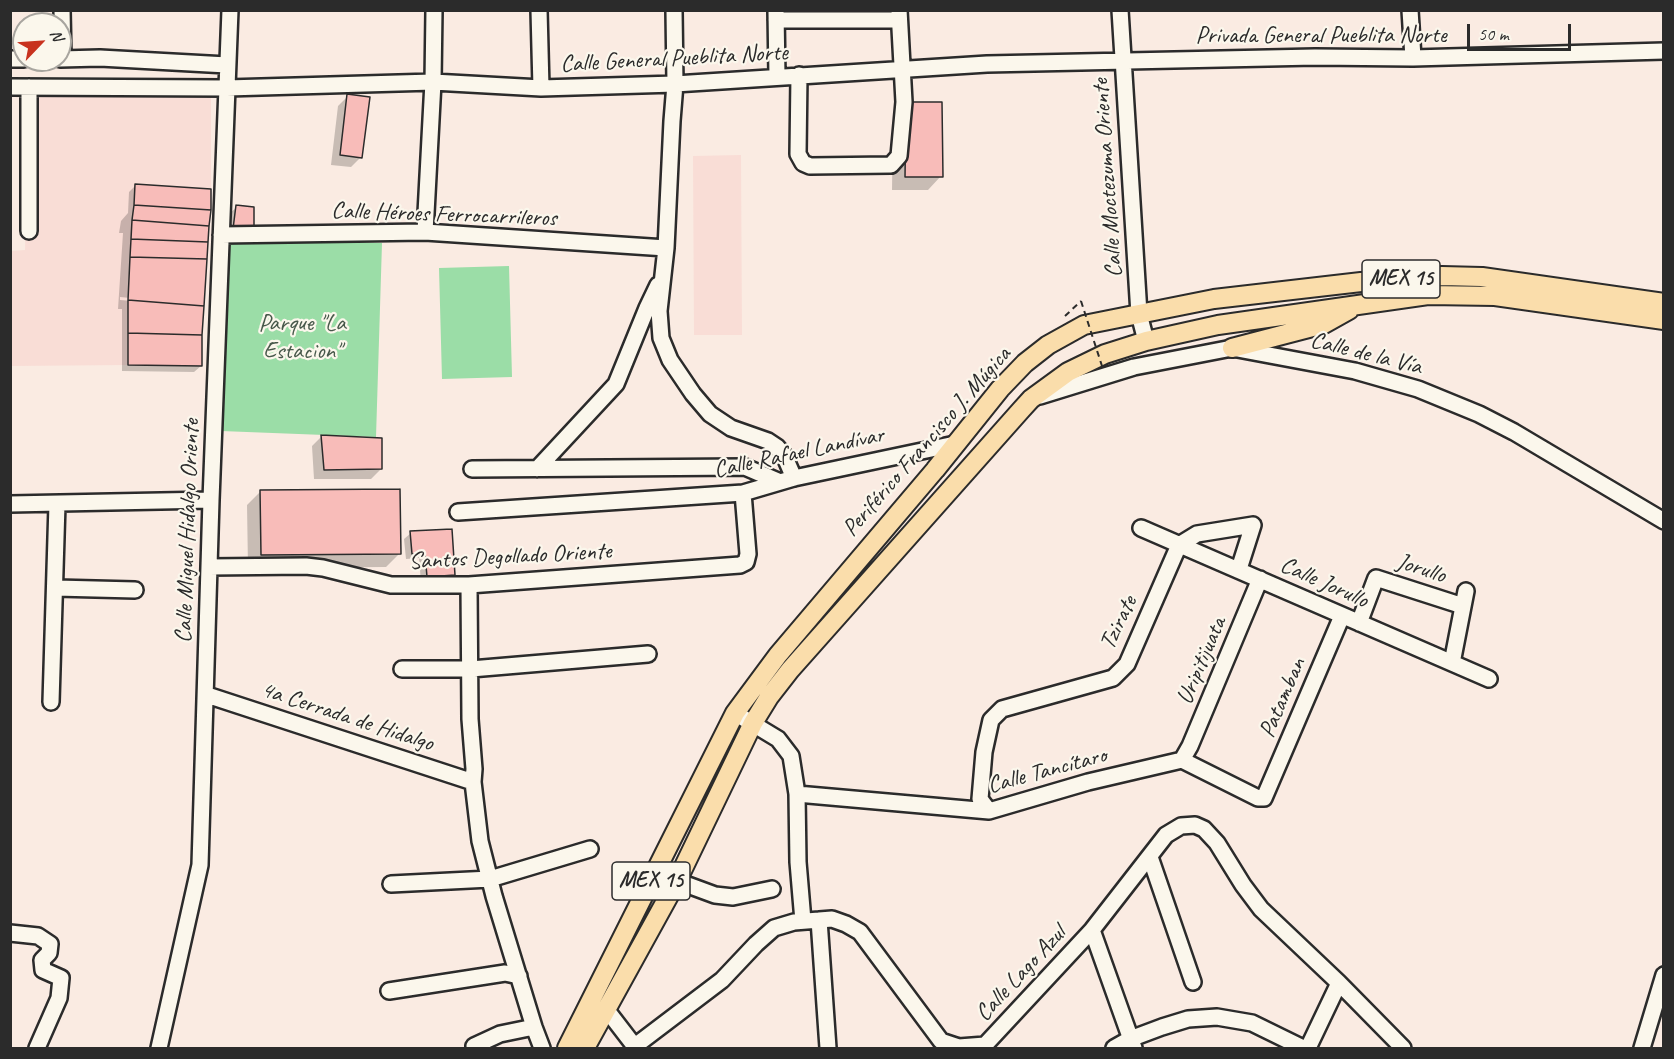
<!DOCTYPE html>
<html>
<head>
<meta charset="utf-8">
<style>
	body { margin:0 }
	#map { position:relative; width:1674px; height:1059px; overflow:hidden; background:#faebe2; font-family:Caveat,sans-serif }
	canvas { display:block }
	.frame { position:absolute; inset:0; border:12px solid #2b2b2b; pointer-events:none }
	.north { position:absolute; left:12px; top:12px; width:60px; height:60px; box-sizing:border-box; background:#fbf7ec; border:2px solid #a8a59f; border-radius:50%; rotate:65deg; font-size:16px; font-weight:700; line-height:24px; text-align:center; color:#2b2b2b }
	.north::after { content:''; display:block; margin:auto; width:21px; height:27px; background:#c8321e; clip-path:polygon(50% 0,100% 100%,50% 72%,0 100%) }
	.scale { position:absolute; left:1467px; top:24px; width:104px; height:27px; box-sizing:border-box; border:3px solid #2b2b2b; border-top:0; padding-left:8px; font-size:18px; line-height:21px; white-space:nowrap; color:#2b2b2b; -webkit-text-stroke:4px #fbf7ec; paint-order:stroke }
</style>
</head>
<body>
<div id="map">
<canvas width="1674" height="1059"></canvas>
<div class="frame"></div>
<div class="north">N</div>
<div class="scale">50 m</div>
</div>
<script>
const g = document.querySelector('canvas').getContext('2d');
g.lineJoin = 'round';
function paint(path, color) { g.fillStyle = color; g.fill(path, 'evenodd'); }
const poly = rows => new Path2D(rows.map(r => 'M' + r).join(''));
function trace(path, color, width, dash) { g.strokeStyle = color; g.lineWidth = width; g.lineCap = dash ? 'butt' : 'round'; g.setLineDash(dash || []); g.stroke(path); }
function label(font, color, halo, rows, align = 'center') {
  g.font = font + ' Caveat,sans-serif'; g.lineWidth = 4.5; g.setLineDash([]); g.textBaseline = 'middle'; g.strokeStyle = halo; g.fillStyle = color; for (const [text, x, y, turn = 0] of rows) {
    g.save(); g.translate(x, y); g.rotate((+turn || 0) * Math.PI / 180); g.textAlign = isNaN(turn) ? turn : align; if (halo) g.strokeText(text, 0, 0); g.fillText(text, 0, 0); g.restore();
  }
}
const built = poly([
	[29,90,211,98,211,189,135,184,130,257,128,365,11,366,10,251,25,250],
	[741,155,742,335,694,335,693,156]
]);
const green = poly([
	[227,238,382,243,376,437,221,431],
	[509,266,512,377,442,379,439,268]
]);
const shadow = poly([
	[348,96,361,157,351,167,331,165,338,106],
	[907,104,941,176,928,190,892,190,893,118],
	[136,185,203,305,201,366,194,372,122,371,122,309,118,309,123,233,119,233,121,221,128,213,129,192],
	[120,297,192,304,191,306,120,300],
	[237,207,252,209,227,235,230,213],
	[322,436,381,469,371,479,314,479,312,446],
	[261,491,400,553,386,567,248,568,247,505],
	[411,533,453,575,447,581,421,582,419,558,406,559,404,539]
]);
const building = poly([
	[347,94,370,97,362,158,340,155,347,94],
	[906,102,942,102,943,177,905,177,906,102],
	[135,184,211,189,211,210,134,205,135,184],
	[134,205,211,210,209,226,132,220,134,205],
	[236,205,254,207,254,231,233,229,236,205],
	[132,220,209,226,208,242,131,239,132,220],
	[131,239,208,242,207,259,130,257,131,239],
	[130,257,207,259,204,306,128,300,130,257],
	[128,300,204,306,202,335,128,333,128,300],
	[128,333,202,335,202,366,128,365,128,333],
	[321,435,382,438,382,469,324,470,321,435],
	[400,489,401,554,261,555,260,490,400,489],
	[452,529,455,575,427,577,425,553,412,554,410,531,452,529]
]);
const path = poly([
	[1065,316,1081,301]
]);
const minor = poly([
	[62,10,63,59],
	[539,10,541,88],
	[674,10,675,84,672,121,666,248,659,311,661,338,670,360,693,394,710,414,731,428,768,441,777,447,784,455,794,478],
	[1120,10,1139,314,1146,341],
	[1410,10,1413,58],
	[776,11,777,77],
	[776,20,899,20],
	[10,59,24,59],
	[60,59,100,58,227,65],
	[799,75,798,154,803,163,810,166,891,165,899,156,904,102,899,10],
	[10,87,227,88,433,82,541,88,675,84,987,64,1315,57,1413,58,1664,51],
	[29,87,29,231],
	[425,232,433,82,434,10],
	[221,235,425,232,666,248],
	[1040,396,1134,367,1232,348,1355,371,1418,389,1479,414,1514,432,1664,521],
	[472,469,745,467,780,482],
	[537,469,616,384,647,308,658,285],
	[10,504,211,500],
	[458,512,743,493,794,478,955,444],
	[1141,528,1489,679],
	[209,567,306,566,323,568,391,585,469,585,740,565,746,562,748,554,743,493],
	[469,585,470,719,474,769,473,782,480,841,494,896,534,1027,542,1048],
	[56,588,135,590],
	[1359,623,1376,578,1463,606],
	[1452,663,1466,591],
	[402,669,471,669,648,654],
	[207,695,473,782],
	[51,702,57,504],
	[735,713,778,739,791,756,797,794,798,862,803,921],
	[1182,760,1190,746,1260,579],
	[797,794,989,811,1088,782,1182,760,1258,798,1264,798,1342,616],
	[989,811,980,799,984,752,991,720,1002,709,1113,678,1127,664,1179,545,1197,534,1253,525,1239,569],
	[1150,857,1193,982],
	[677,881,715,895,733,897,772,889],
	[391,884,490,879,590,849],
	[819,920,828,1048],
	[1092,930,1134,1048],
	[10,933,38,936,50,944,49,953,42,960,43,970,61,978,59,998,37,1048],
	[389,991,505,973,519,976],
	[606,1009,636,1048],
	[474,1046,500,1034,534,1027],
	[635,1046,722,980,756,944,774,928,794,922,832,919,846,924,860,932,941,1041,959,1047,985,1045,1092,930,1166,835,1181,826,1195,825,1204,829,1217,843,1243,885,1261,909,1339,983,1403,1048],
	[159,1048,200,865,211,500,230,10],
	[1114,1048,1130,1039,1162,1027,1188,1019,1217,1017,1252,1023,1303,1048],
	[1308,1048,1339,983],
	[1642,1048,1664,975]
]);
const major = poly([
	[1232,348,1324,324,1349,310],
	[567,1048,735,713,778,655,935,470,1000,389,1025,363,1048,345,1084,325,1214,299,1361,282,1442,276,1482,277,1664,303],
	[585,1048,677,881,753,723,769,697,790,670,1021,410,1031,399,1068,372,1105,354,1146,341,1218,325,1428,295,1495,296,1664,320]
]);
const pathBridge = poly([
	[1081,301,1102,366]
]);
const shields = [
	[1401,279,78],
	[651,881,78]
];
const shieldNames = [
	["MEX 15",1401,279],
	["MEX 15",651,881]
];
const streetNames = [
	["Privada General Pueblita Norte",1321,36],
	["Calle General Pueblita Norte",674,59,-3],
	["Calle Moctezuma Oriente",1108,178,-94],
	["Calle Héroes Ferrocarrileros",444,215,2],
	["Calle de la Vía",1366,354,14],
	["Periférico Francisco J. Múgica",927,442,-49],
	["Calle Rafael Landívar",799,453,-12],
	["Calle Miguel Hidalgo Oriente",188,531,-88],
	["Santos Degollado Oriente",510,557,-3],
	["Jorullo",1421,569,18],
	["Calle Jorullo",1324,583,24],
	["Tzirate",1119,623,-64],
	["Uripitijuata",1202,661,-67],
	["Patamban",1283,698,-67],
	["4a Cerrada de Hidalgo",347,717,18],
	["Calle Tancítaro",1047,771,-15],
	["Calle Lago Azul",1021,974,-47]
];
const parkNames = [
	["Parque \"La",302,324],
	["Estacion\"",302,352]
];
paint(built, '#f9ddd6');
paint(green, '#9bdda7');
paint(shadow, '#0003');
paint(building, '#f8bcb9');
trace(building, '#2b2b2b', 1.5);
trace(minor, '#2b2b2b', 20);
trace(major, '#2b2b2b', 22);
trace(path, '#2b2b2b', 2, [6, 4.5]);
trace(minor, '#fbf7ec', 15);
trace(major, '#faddab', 18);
trace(pathBridge, '#2b2b2b', 2, [6, 4.5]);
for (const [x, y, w] of shields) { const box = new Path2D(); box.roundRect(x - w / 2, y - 19, w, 38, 4.5); g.fillStyle = '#fbf7ec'; g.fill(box); trace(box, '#2b2b2b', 1.5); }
label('bold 22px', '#2b2b2b', null, shieldNames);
label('24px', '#2b2b2b', '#fbf7ec', streetNames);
label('24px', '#47584a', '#fbf7ec', parkNames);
</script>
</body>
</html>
